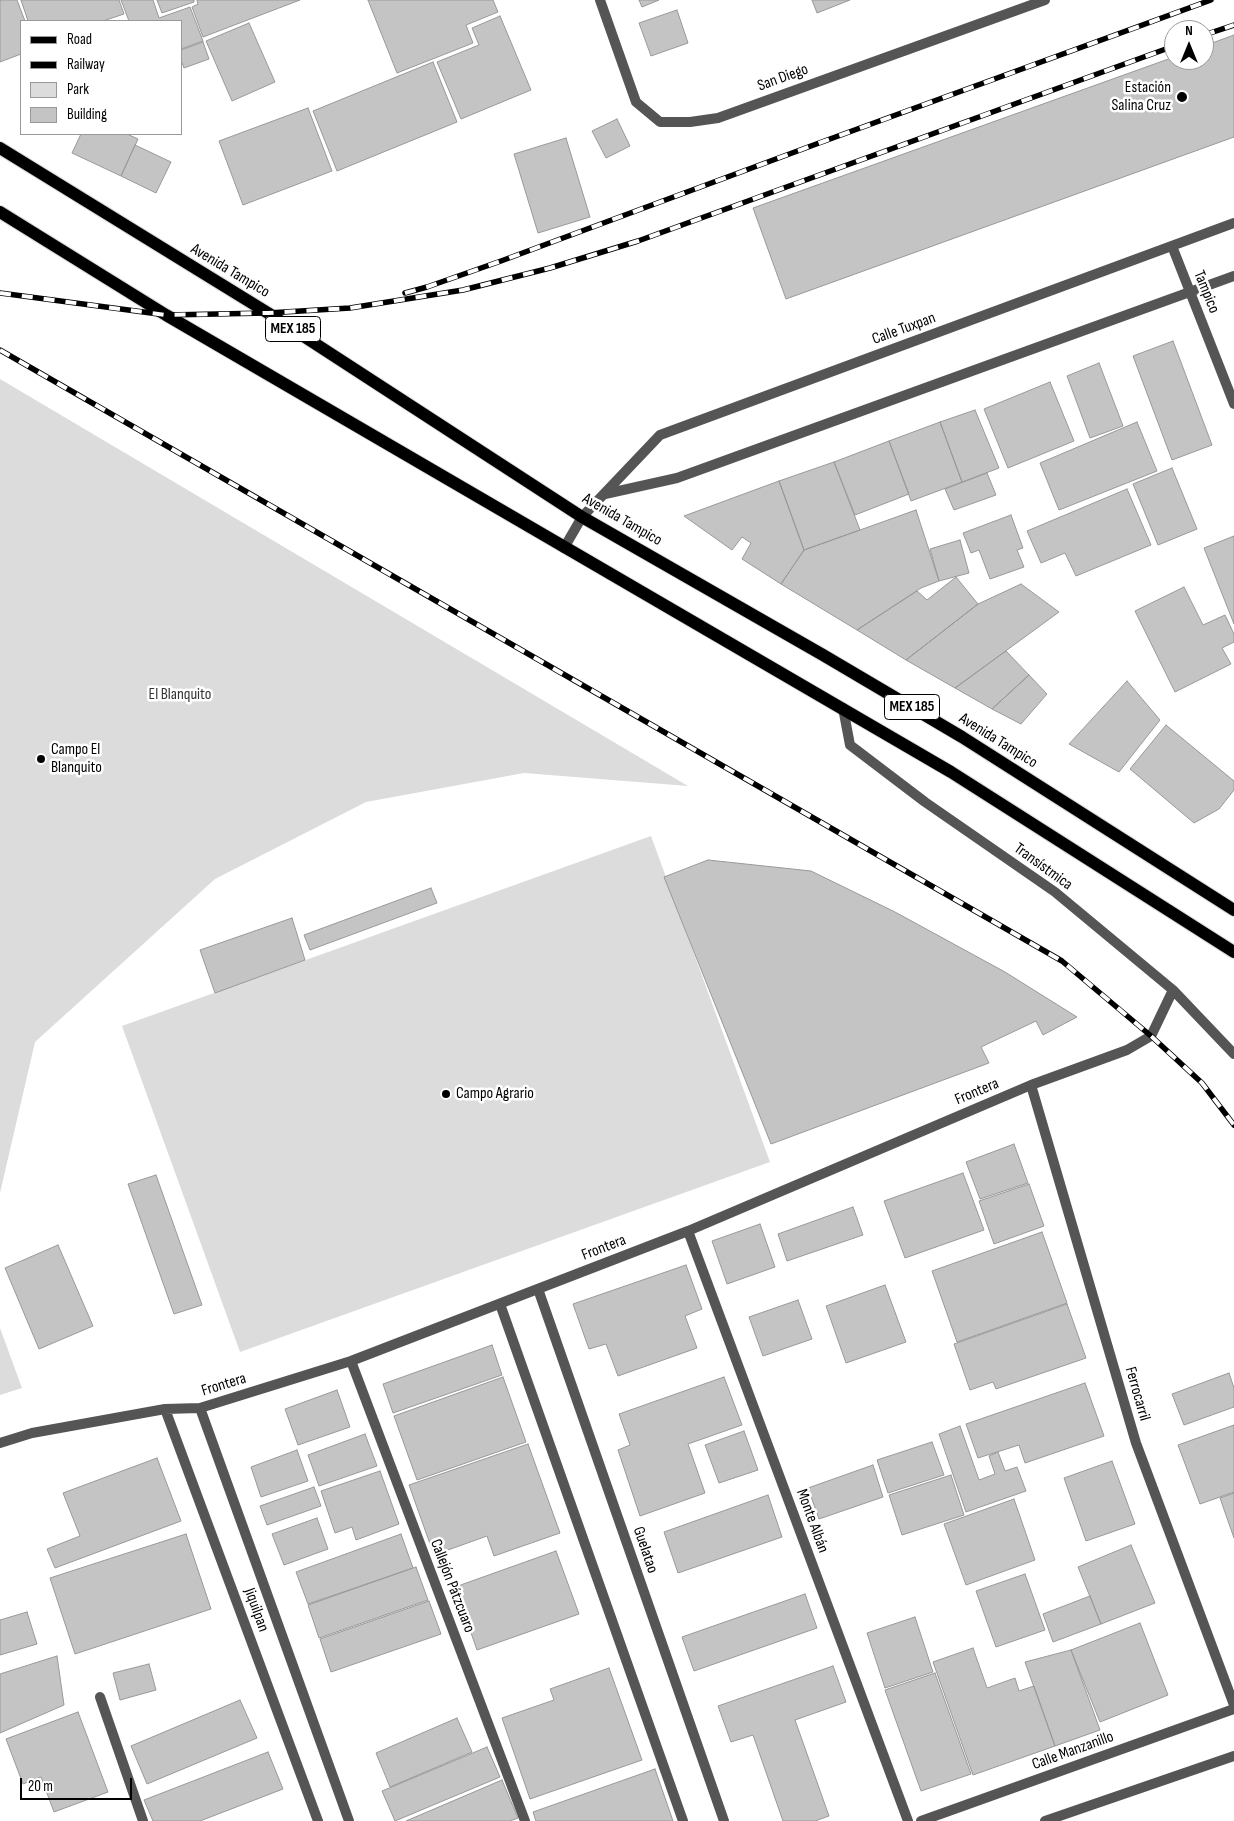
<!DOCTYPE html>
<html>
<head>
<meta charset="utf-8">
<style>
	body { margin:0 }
	#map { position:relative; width:1234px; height:1821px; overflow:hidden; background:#fff; font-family:"Sofia Sans Condensed",sans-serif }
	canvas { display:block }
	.legend { position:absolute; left:20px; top:20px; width:162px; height:115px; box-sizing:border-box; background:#fff; border:1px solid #999; margin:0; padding:6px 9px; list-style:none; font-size:15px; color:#000 }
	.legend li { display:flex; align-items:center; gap:10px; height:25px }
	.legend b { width:25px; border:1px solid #999 }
	.north { position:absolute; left:1164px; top:20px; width:50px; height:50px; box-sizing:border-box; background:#fff; border:1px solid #999; border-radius:50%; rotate:0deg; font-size:14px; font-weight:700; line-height:20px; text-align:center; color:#000 }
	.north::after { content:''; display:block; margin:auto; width:18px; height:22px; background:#000; clip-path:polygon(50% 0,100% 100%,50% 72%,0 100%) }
	.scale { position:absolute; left:20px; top:1778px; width:112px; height:22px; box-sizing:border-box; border:2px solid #000; border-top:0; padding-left:6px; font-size:15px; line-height:18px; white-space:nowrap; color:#000; -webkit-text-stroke:4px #fff; paint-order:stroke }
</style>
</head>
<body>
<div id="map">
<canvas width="1234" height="1821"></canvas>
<ul class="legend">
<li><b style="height:6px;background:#000"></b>Road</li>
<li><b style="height:6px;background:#000"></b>Railway</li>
<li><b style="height:14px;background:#dcdcdc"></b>Park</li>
<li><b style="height:14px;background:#c4c4c4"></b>Building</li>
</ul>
<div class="north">N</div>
<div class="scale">20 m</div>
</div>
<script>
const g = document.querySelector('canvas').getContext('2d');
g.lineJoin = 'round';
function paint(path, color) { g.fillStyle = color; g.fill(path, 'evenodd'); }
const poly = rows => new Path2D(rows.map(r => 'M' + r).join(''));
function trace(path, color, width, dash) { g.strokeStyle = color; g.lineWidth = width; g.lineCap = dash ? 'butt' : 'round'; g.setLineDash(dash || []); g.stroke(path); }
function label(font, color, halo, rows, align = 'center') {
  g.font = font + ' "Sofia Sans Condensed",sans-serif'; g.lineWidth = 5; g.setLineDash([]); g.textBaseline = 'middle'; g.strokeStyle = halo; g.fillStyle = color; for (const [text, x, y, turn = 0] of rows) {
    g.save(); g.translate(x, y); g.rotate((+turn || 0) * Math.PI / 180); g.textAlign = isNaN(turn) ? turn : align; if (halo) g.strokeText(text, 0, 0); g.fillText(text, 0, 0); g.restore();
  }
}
const green = poly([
	[0,379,688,786,524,773,366,802,215,879,35,1042,0,1193],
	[651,836,770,1162,240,1352,122,1026],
	[0,1328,22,1388,0,1395]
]);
const building = poly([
	[0,0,17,0,25,21,21,21,21,54,0,62,0,0],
	[21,0,119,0,124,14,103,21,28,21,21,0],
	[121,0,153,0,159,18,190,7,203,41,181,49,181,21,129,21,121,0],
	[157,0,194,0,194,2,162,13,157,0],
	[197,0,300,0,203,37,192,7,198,4,197,0],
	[368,0,493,0,498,12,466,25,473,43,397,73,368,0],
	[639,0,659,0,642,7,639,0],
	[812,0,850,0,817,13,812,0],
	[677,10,688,43,651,56,639,23,677,10],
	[500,16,531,90,461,119,437,62,479,45,472,28,500,16],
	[249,23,275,82,232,101,206,41,249,23],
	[1234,35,1234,137,786,299,753,208,1174,57,1174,60,1204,60,1204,46,1234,35],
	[203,42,209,59,184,68,181,60,181,50,203,42],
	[433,62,457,122,337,171,313,111,433,62],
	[308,108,332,171,243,205,219,141,308,108],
	[617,119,630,146,606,158,592,131,617,119],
	[81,134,127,134,138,139,121,176,72,153,81,134],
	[566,138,590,217,538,233,514,154,566,138],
	[135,145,171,162,156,193,121,176,135,145],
	[1173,341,1212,445,1172,460,1133,356,1173,341],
	[1099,363,1123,426,1090,438,1067,376,1099,363],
	[1050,382,1074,441,1008,468,984,409,1050,382],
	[975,410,999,468,962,482,940,422,975,410],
	[940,422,962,482,911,501,889,441,940,422],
	[1137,422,1157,471,1059,510,1040,463,1137,422],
	[889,441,909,494,855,515,834,462,889,441],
	[834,462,860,530,804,550,779,481,834,462],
	[1172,468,1197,529,1158,545,1133,484,1172,468],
	[987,473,996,495,954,510,945,489,987,473],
	[779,481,804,550,781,584,742,559,751,543,742,537,732,550,684,516,779,481],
	[1127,489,1151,545,1076,576,1065,553,1041,563,1027,531,1127,489],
	[916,510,939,581,921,588,857,630,781,584,804,550,916,510],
	[1011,515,1023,548,1017,550,1024,567,990,579,979,550,971,553,963,533,1011,515],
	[1234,536,1234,624,1204,548,1234,536],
	[960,540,969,573,939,581,930,549,960,540],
	[956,577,978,604,906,660,857,630,917,591,927,600,956,577],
	[1021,584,1059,612,955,688,906,660,978,604,1021,584],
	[1184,587,1203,625,1225,615,1234,634,1234,642,1222,648,1231,664,1175,692,1135,611,1184,587],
	[1006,651,1029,675,992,709,955,688,1006,651],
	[1029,675,1047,694,1021,724,992,709,1029,675],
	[1127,681,1160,720,1119,772,1069,744,1127,681],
	[1166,725,1234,781,1234,790,1219,809,1194,823,1130,769,1166,725],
	[708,860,811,871,895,912,1005,972,1077,1017,1043,1035,1036,1021,981,1047,989,1063,771,1144,664,877,708,860],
	[431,888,437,903,310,950,304,935,431,888],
	[292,918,305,960,215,993,200,950,292,918],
	[1014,1144,1028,1183,980,1199,966,1162,1014,1144],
	[963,1173,984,1230,905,1258,884,1201,963,1173],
	[156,1175,202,1305,174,1314,128,1184,156,1175],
	[1029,1184,1044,1226,994,1244,979,1201,1029,1184],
	[853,1207,863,1235,787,1261,778,1234,853,1207],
	[760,1224,775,1267,727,1284,712,1241,760,1224],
	[1042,1232,1067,1303,957,1342,932,1271,1042,1232],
	[58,1245,93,1326,39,1349,5,1268,58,1245],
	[686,1265,702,1309,685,1316,697,1348,618,1376,606,1344,589,1349,573,1304,686,1265],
	[885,1285,906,1342,846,1363,826,1306,885,1285],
	[798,1300,812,1339,763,1356,749,1317,798,1300],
	[1067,1304,1086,1358,996,1389,993,1382,970,1390,954,1344,1067,1304],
	[492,1345,502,1375,393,1413,383,1384,492,1345],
	[1229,1373,1234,1388,1234,1407,1184,1425,1172,1394,1229,1373],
	[503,1377,526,1442,417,1480,394,1416,503,1377],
	[724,1377,742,1425,688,1444,705,1493,640,1516,618,1450,630,1445,619,1414,724,1377],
	[1085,1383,1104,1436,1025,1463,1019,1445,978,1458,966,1424,1085,1383],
	[337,1390,350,1427,298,1445,285,1409,337,1390],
	[1234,1425,1234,1492,1200,1504,1178,1445,1234,1425],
	[960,1426,979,1480,995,1474,989,1456,998,1452,1005,1471,1017,1467,1026,1491,966,1512,939,1434,960,1426],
	[744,1431,758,1470,719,1483,705,1445,744,1431],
	[365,1434,377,1466,319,1486,308,1455,365,1434],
	[932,1442,944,1475,888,1493,877,1460,932,1442],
	[528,1444,560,1533,494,1556,487,1536,434,1555,409,1485,528,1444],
	[297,1450,308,1481,261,1497,251,1467,297,1450],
	[157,1458,181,1521,55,1568,47,1549,80,1536,63,1493,157,1458],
	[1112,1461,1135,1524,1086,1541,1064,1478,1112,1461],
	[873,1465,883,1497,819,1519,808,1488,873,1465],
	[380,1471,399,1524,356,1540,352,1527,335,1533,321,1491,380,1471],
	[951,1475,964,1515,902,1535,889,1495,951,1475],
	[314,1487,321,1506,267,1525,260,1506,314,1487],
	[1234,1493,1234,1538,1220,1498,1234,1493],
	[768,1495,782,1537,678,1573,664,1532,768,1495],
	[1014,1499,1035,1560,966,1585,944,1524,1014,1499],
	[317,1518,328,1549,284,1565,272,1534,317,1518],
	[186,1534,211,1609,75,1654,50,1578,186,1534],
	[401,1534,413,1568,308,1604,296,1572,401,1534],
	[1131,1545,1155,1603,1101,1624,1078,1567,1131,1545],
	[556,1551,579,1614,477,1650,455,1587,556,1551],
	[416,1567,428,1600,319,1638,308,1605,416,1567],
	[1025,1574,1045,1630,996,1647,976,1591,1025,1574],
	[805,1594,817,1628,694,1671,682,1637,805,1594],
	[1090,1596,1101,1624,1053,1642,1043,1614,1090,1596],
	[429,1601,441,1634,331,1672,320,1639,429,1601],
	[27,1612,37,1644,0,1655,0,1620,27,1612],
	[915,1617,933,1672,885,1688,867,1633,915,1617],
	[1140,1623,1168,1695,1100,1722,1071,1650,1140,1623],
	[973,1648,987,1688,1015,1678,1019,1691,1034,1686,1055,1746,973,1775,933,1662,973,1648],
	[1071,1650,1100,1730,1055,1746,1025,1662,1071,1650],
	[57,1656,64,1705,0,1733,0,1674,57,1656],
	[149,1664,156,1690,120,1700,113,1673,149,1664],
	[833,1666,846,1702,795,1720,829,1816,815,1821,783,1821,753,1735,731,1742,718,1706,833,1666],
	[609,1668,642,1760,530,1799,502,1718,554,1700,550,1689,609,1668],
	[935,1673,971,1774,921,1791,885,1690,935,1673],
	[240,1700,257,1738,147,1784,131,1746,240,1700],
	[78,1712,108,1792,54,1812,41,1777,23,1784,6,1739,78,1712],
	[457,1718,472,1752,390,1787,376,1753,457,1718],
	[487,1747,500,1777,395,1821,382,1791,487,1747],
	[268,1752,283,1789,200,1821,153,1821,144,1800,268,1752],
	[655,1769,673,1821,536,1821,533,1812,655,1769],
	[502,1780,518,1818,510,1821,406,1821,502,1780]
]);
const service = poly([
	[100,1697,143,1821]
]);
const minor = poly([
	[600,0,636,102,660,122,690,122,718,118,1045,0],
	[1172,246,1234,404],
	[605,494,677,478,1234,276],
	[564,548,582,517,660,435,1234,223],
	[843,708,850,745,925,802,1055,892,1173,990,1234,1054],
	[1031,1085,1136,1443,1234,1705],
	[688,1231,908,1821],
	[538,1289,724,1821],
	[500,1304,683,1821],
	[351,1361,525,1821],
	[200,1408,349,1821],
	[165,1409,318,1821],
	[0,1443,32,1433,165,1409,200,1408,351,1361,688,1231,1031,1085,1127,1050,1151,1036,1173,990],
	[921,1821,1234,1709],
	[1045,1821,1234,1756]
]);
const primary = poly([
	[0,148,268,313,582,517,823,655,962,737,1234,910],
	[0,212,166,315,951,772,1234,952]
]);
const rail = poly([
	[1204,35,1234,25],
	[0,293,166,315,268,313,350,308,463,290,550,268,638,241,1174,46],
	[405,293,427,287,501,261,819,143,1211,0],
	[0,350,1062,961,1151,1036,1202,1083,1234,1125]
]);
const markers = [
	[1182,97,6,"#000"],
	[41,759,5,"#000"],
	[446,1094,5,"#000"]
];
const shields = [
	[293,329,55],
	[912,707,55]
];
const shieldNames = [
	["MEX 185",293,329],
	["MEX 185",912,707]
];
const streetNames = [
	["San Diego",783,78,-20],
	["Avenida Tampico",230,271,31],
	["Tampico",1206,292,68],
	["Calle Tuxpan",904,329,-20],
	["Avenida Tampico",622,520,30],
	["Avenida Tampico",998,741,32],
	["Transístmica",1043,867,36],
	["Frontera",977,1092,-23],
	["Frontera",604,1248,-21],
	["Frontera",224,1385,-17],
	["Ferrocarril",1137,1394,74],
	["Monte Albán",812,1521,70],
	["Guelatao",645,1550,71],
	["Callejón Pátzcuaro",452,1586,69],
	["Jiquilpan",256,1610,70],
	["Calle Manzanillo",1073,1751,-20]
];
const poiNames = [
	["Estación",1171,88,"right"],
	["Salina Cruz",1171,106,"right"],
	["Campo El",51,750],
	["Blanquito",51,768],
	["Campo Agrario",456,1094]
];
const parkNames = [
	["El Blanquito",180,695]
];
paint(green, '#dcdcdc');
paint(building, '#c4c4c4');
trace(building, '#999', 1);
trace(primary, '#dbdbdb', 14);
trace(service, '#555', 10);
trace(minor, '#555', 10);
trace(primary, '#000', 12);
trace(rail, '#000', 5.5);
trace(rail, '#fff', 4, [11]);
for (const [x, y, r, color] of markers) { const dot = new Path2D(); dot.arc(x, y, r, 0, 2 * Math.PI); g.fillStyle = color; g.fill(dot); trace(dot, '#fff', 2); }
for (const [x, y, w] of shields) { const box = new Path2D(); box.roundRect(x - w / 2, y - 12.5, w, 25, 4); g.fillStyle = '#fff'; g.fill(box); trace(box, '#000', 1); }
label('bold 15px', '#000', null, shieldNames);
label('16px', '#000', '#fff', streetNames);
label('16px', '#000', '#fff', poiNames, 'left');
label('16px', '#333', '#fff', parkNames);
</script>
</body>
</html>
